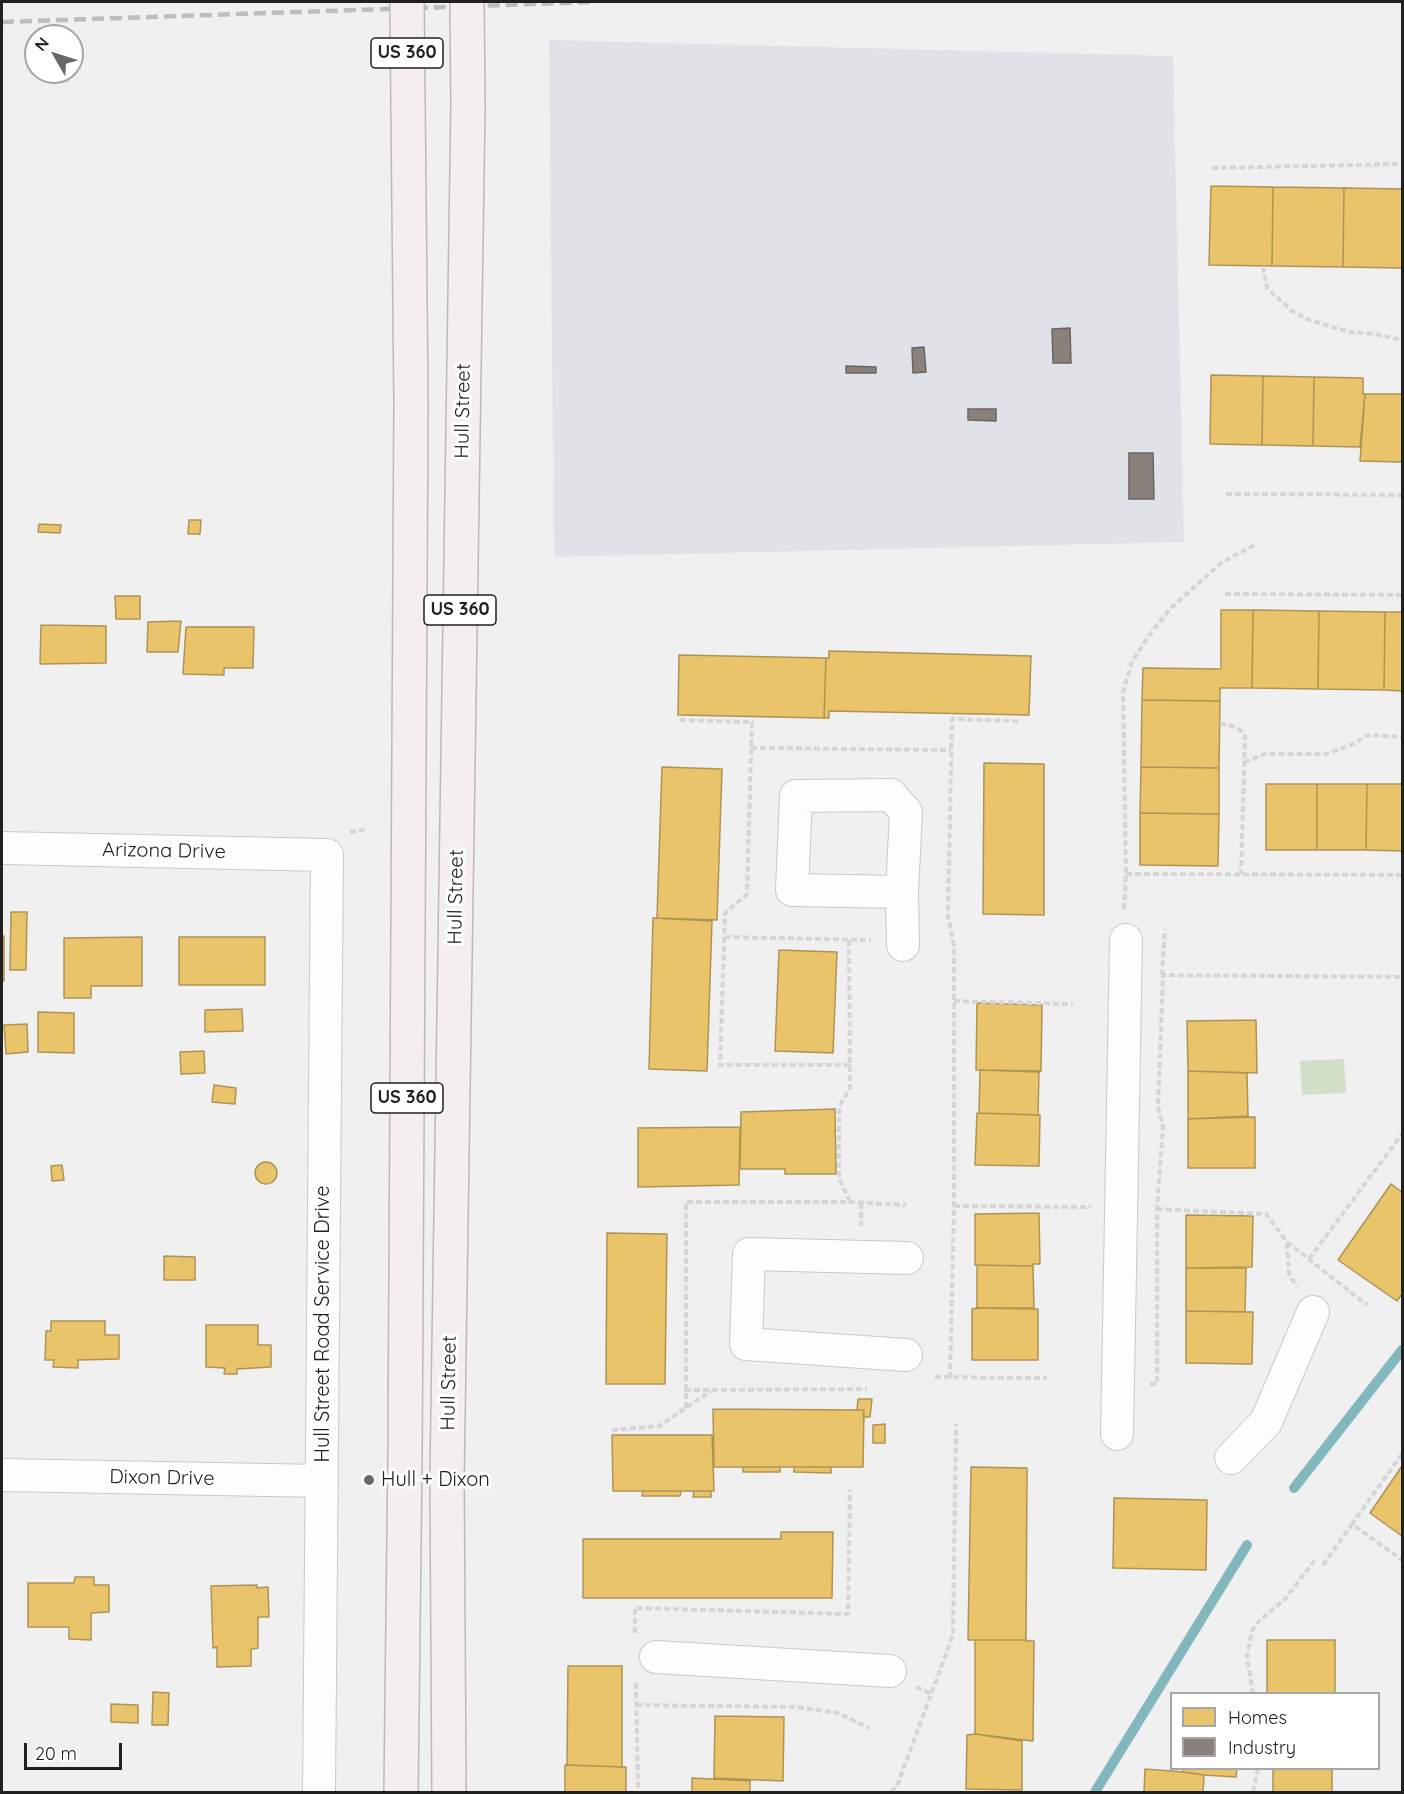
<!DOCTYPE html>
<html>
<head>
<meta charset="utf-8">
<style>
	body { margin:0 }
	#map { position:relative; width:1404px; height:1794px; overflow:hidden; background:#f0f0f1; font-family:Quicksand,sans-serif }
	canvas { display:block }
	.frame { position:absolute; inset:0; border:3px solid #202021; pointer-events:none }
	.legend { position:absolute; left:1170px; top:1692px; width:210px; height:78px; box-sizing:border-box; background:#fff; border:2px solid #a6a6a6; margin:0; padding:8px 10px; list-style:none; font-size:18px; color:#202021 }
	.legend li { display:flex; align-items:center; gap:12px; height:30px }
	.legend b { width:30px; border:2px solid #a6a6a6 }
	.north { position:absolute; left:24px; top:24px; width:60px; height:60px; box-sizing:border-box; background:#fff; border:2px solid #a6a6a6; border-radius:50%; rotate:309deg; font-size:16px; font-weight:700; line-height:24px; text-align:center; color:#202021 }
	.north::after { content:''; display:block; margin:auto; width:21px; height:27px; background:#69696a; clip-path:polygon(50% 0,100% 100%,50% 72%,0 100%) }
	.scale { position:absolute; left:24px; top:1743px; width:98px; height:27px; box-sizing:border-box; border:3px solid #202021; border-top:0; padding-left:8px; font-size:18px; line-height:21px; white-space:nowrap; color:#202021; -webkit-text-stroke:4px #fff; paint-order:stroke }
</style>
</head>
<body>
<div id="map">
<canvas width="1404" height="1794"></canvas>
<div class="frame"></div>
<ul class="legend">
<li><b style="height:16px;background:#e9c46a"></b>Homes</li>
<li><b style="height:16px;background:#8a817c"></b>Industry</li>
</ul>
<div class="north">N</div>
<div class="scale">20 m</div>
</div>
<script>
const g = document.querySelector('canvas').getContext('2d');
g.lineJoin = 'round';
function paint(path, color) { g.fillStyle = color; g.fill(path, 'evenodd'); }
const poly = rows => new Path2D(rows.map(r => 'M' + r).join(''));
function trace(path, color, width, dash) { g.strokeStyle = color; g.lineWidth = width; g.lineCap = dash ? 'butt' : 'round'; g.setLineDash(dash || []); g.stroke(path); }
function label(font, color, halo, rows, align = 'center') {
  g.font = font + ' Quicksand,sans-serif'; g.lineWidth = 6; g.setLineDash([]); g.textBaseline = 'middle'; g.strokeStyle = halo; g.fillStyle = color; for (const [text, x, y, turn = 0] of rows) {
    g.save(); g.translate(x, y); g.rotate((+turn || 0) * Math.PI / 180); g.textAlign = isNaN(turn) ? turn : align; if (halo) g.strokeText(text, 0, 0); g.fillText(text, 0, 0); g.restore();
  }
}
const built = poly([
	[549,40,1173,56,1184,542,554,557]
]);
const green = poly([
	[1344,1059,1346,1093,1302,1095,1300,1061]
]);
const homes = poly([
	[1211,186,1273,187,1272,266,1209,265,1211,186],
	[1273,187,1344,188,1343,267,1272,266,1273,187],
	[1344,188,1402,189,1402,268,1343,267,1344,188],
	[1211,375,1263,376,1262,445,1210,444,1211,375],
	[1263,376,1314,377,1313,446,1262,445,1263,376],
	[1314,377,1363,378,1363,394,1365,394,1360,447,1313,446,1314,377],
	[1365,394,1402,394,1402,462,1360,461,1365,394],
	[189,520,201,520,200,534,188,534,189,520],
	[39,524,61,525,60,533,38,532,39,524],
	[115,596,140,596,140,619,116,619,115,596],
	[1221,610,1253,610,1252,688,1220,688,1220,701,1142,700,1143,668,1221,669,1221,610],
	[1253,610,1319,611,1318,689,1252,688,1253,610],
	[1319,611,1385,612,1384,690,1318,689,1319,611],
	[1385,612,1402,612,1402,691,1384,690,1385,612],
	[181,621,178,652,147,652,148,622,181,621],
	[41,625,106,626,106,663,40,664,41,625],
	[186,627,254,627,253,668,224,668,224,675,183,674,186,627],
	[829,651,1031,656,1029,715,829,711,829,718,824,718,826,658,829,658,829,651],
	[679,655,826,658,824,718,678,715,679,655],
	[1142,700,1220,701,1219,768,1141,767,1142,700],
	[984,763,1044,764,1044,915,983,914,984,763],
	[662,767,722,769,717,920,657,918,662,767],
	[1141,767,1219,768,1219,814,1140,813,1141,767],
	[1266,784,1317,784,1317,850,1266,850,1266,784],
	[1317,784,1367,784,1366,850,1317,850,1317,784],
	[1367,784,1402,784,1402,851,1366,850,1367,784],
	[1140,813,1219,814,1218,866,1140,865,1140,813],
	[11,912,27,912,26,970,10,970,11,912],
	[653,918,712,921,707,1071,649,1069,653,918],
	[2,936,4,936,4,981,2,981,2,936],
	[142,937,142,986,91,986,91,998,64,998,64,938,142,937],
	[179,937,265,937,265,985,179,985,179,937],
	[779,950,837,952,833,1053,775,1051,779,950],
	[977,1003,1042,1005,1041,1071,976,1070,977,1003],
	[242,1009,243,1031,205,1032,205,1010,242,1009],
	[38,1012,74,1013,74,1053,38,1052,38,1012],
	[1256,1020,1257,1073,1188,1071,1187,1021,1256,1020],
	[27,1024,28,1052,6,1054,4,1025,27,1024],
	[204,1051,205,1073,181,1074,180,1052,204,1051],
	[980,1070,1039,1072,1038,1115,979,1113,980,1070],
	[1188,1071,1247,1073,1248,1116,1188,1119,1188,1071],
	[214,1085,236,1088,235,1104,212,1102,214,1085],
	[835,1109,836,1174,785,1174,785,1169,740,1169,741,1112,835,1109],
	[977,1113,1040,1115,1039,1166,975,1165,977,1113],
	[1255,1117,1255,1168,1188,1168,1188,1119,1255,1117],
	[740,1127,739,1185,638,1187,638,1128,740,1127],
	'255 1173a11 11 0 1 1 22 0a11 11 0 1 1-22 0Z',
	[62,1165,64,1180,52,1181,51,1166,62,1165],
	[1391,1184,1402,1192,1402,1294,1397,1301,1338,1260,1391,1184],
	[1039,1213,1040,1264,1033,1264,1033,1266,975,1265,975,1214,1039,1213],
	[1186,1215,1253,1216,1252,1267,1186,1268,1186,1215],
	[607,1233,667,1234,665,1384,606,1384,607,1233],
	[164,1256,195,1257,195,1280,164,1280,164,1256],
	[977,1265,1033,1266,1034,1308,977,1308,977,1265],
	[1186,1268,1246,1268,1245,1312,1186,1311,1186,1268],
	[977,1308,1038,1309,1038,1360,972,1360,972,1309,977,1308],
	[1186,1311,1253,1312,1252,1364,1186,1363,1186,1311],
	[51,1321,105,1321,105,1335,119,1335,119,1359,78,1360,78,1368,53,1367,54,1360,45,1360,46,1331,51,1331,51,1321],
	[206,1325,258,1325,258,1345,271,1345,271,1367,237,1369,237,1374,224,1374,225,1368,206,1367,206,1325],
	[858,1399,872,1399,870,1417,863,1417,864,1410,857,1410,858,1399],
	[713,1409,864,1410,863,1467,714,1467,713,1409],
	[885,1424,885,1443,873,1443,873,1425,885,1424],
	[612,1435,712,1435,714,1491,613,1491,612,1435],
	[1402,1466,1402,1536,1370,1513,1402,1466],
	[743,1467,780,1467,780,1472,743,1472,743,1467],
	[794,1467,831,1467,831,1473,794,1472,794,1467],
	[971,1467,1027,1468,1026,1640,968,1640,971,1467],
	[643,1491,681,1491,680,1496,642,1496,643,1491],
	[694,1491,711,1491,711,1497,693,1497,694,1491],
	[1114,1498,1207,1500,1206,1570,1113,1568,1114,1498],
	[781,1532,833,1532,832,1598,583,1598,583,1539,781,1539,781,1532],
	[75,1577,94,1577,94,1585,109,1585,109,1612,91,1613,91,1640,69,1639,69,1627,28,1627,28,1583,74,1583,75,1577],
	[257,1585,257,1588,268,1587,269,1617,258,1617,258,1648,251,1649,251,1666,217,1667,217,1647,213,1648,211,1586,257,1585],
	[975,1640,1026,1640,1026,1641,1034,1641,1033,1741,975,1734,975,1640],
	[1267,1640,1335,1640,1335,1693,1267,1693,1267,1640],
	[568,1666,622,1666,622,1767,567,1765,568,1666],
	[153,1692,169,1693,168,1725,152,1725,153,1692],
	[111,1704,138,1705,138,1723,111,1722,111,1704],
	[715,1716,784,1717,783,1781,714,1778,715,1716],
	[975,1734,1022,1741,1022,1790,966,1789,967,1735,975,1734],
	[565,1765,626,1767,626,1792,565,1792,565,1765],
	[1183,1768,1237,1768,1236,1777,1204,1775,1183,1772,1183,1768],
	[1273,1768,1332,1768,1332,1792,1273,1792,1273,1768],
	[1145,1769,1183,1772,1204,1775,1203,1792,1144,1792,1145,1769],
	[692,1778,750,1781,750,1792,692,1792,692,1778]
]);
const industry = poly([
	[1070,328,1071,363,1053,363,1052,329,1070,328],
	[924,347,926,372,913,373,912,348,924,347],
	[846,366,876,367,876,373,846,373,846,366],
	[968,409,996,409,996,421,968,420,968,409],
	[1129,453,1153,453,1154,499,1129,499,1129,453]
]);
const stream = poly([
	[1294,1488,1402,1350],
	[1095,1792,1247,1545]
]);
const path = poly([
	[1212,168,1402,164],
	[1263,266,1267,288,1292,311,1307,319,1349,332,1375,334,1402,340],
	[1226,494,1402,495],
	[1225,594,1402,595],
	[680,720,752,722,747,894,725,913,720,1065,850,1065],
	[1220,724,1232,726,1240,730,1245,736,1241,874],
	[751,748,951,750],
	[1244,762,1265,754,1325,754,1351,745,1368,735,1402,737],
	[350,832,367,829],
	[1126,874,1402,875],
	[1124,909,1126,874,1123,692,1132,662,1150,634,1170,609,1221,563,1256,544],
	[725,937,871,940],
	[849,940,850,1088,839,1107,839,1178,850,1202],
	[1162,975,1165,929],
	[954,1001,1073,1004],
	[861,1203,861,1226],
	[954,1206,1091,1207],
	[1157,1209,1266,1214,1287,1242,1367,1305],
	[1287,1243,1289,1274,1297,1287],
	[1309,1259,1402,1134],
	[935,1377,1047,1378],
	[950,1378,954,1206,954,946,948,916,952,719,1018,721],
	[1150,1384,1157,1384,1157,1209,1163,1127,1158,1107,1163,975,1402,977],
	[685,1390,867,1389],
	[686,1408,686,1202,850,1202,906,1205],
	[612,1430,659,1426,711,1391],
	[1402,1454,1352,1524,1402,1560],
	[1323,1565,1352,1524],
	[635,1633,635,1608,848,1614,850,1490],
	[636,1683,638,1792],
	[916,1687,932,1694],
	[1253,1694,1247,1656,1252,1631,1259,1621,1285,1599,1315,1560],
	[636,1705,796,1707,838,1713,869,1728],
	[891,1792,897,1786,953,1635,956,1424],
	[1253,1792,1258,1768]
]);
const minor = poly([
	[2,848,327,855,319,1792],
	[902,892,792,890,796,796,891,795,906,812,902,892,903,945],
	[906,1355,746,1344,749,1254,907,1258],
	[1117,1434,1126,940],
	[1231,1458,1266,1422,1313,1312],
	[2,1475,322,1481],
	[656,1657,890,1671]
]);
const major = poly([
	[401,1792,405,1455,411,403,408,104],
	[449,1792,447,1478,468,104]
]);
const rail = poly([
	[2,22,593,2]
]);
const majorBridge = poly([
	[407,2,408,104],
	[467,2,468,104]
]);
const markers = [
	[369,1480,6,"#69696a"]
];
const shields = [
	[407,53,72],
	[460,610,72],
	[407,1098,72]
];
const shieldNames = [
	["US 360",407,53],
	["US 360",460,610],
	["US 360",407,1098]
];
const streetNames = [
	["Hull Street",463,411,-89],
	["Arizona Drive",164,851,1],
	["Hull Street",456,897,-89],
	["Hull Street Road Service Drive",323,1324,-90],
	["Hull Street",449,1383,-89],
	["Dixon Drive",162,1478,1]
];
const poiNames = [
	["Hull + Dixon",381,1480]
];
paint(built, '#e1e2e8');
paint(green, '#d1dfc9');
paint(homes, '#e9c46a');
trace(homes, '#ad9354', 1.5);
paint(industry, '#8a817c');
trace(industry, '#6a6461', 1.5);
trace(stream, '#83b7be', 10);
trace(minor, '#c9c9ca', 34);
trace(major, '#c1b5b8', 36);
trace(path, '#d6d6d8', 4, [6, 3]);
trace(minor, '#fdfdfd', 32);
trace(major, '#f5eef0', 33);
trace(rail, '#bdbdbe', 4.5, [12, 6]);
trace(majorBridge, '#c1b5b8', 36, []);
trace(majorBridge, '#f5eef0', 33);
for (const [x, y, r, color] of markers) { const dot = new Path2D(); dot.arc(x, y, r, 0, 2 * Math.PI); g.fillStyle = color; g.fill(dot); trace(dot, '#fff', 2); }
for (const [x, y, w] of shields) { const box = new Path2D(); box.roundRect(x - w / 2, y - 15, w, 30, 4.5); g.fillStyle = '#fff'; g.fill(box); trace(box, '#202021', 1.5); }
label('bold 18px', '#202021', null, shieldNames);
label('20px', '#202021', '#fff', streetNames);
label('20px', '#202021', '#fff', poiNames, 'left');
</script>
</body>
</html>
